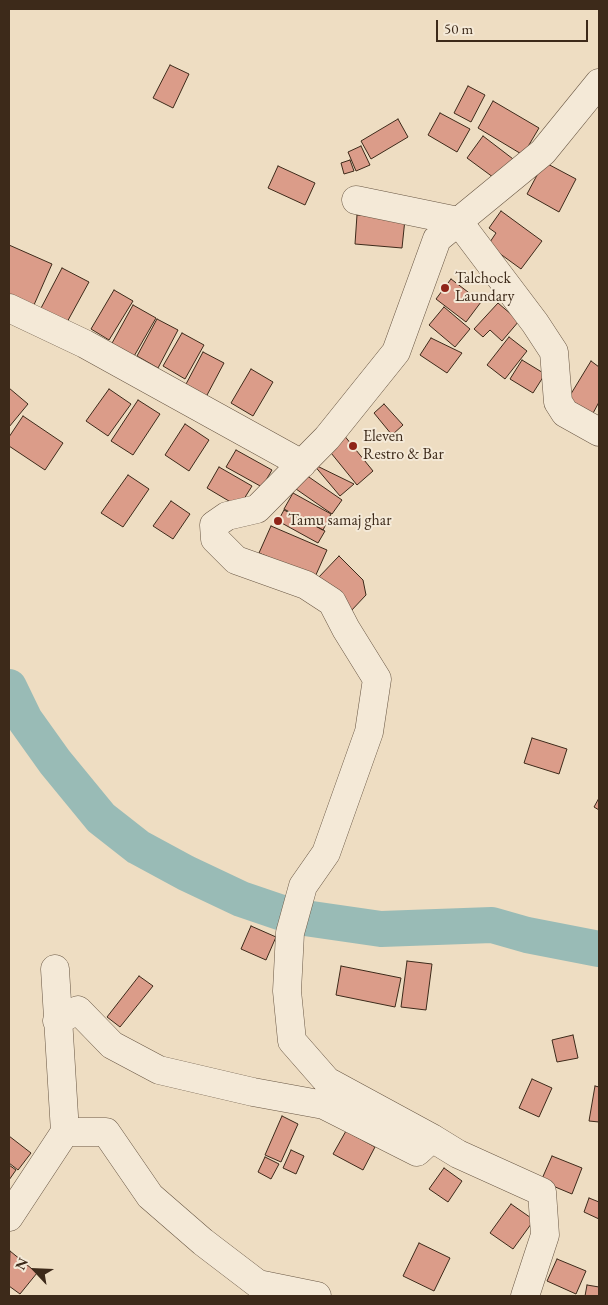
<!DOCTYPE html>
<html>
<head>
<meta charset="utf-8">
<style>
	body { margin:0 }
	#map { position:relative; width:608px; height:1305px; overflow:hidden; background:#eeddc2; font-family:"EB Garamond",serif }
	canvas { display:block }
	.frame { position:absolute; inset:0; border:10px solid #3d2a1a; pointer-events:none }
	.north { position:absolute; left:10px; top:1245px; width:50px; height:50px; -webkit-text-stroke:4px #f4e9d7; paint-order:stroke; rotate:295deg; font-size:14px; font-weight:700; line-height:20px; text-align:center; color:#3d2a1a }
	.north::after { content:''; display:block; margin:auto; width:18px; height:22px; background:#3d2a1a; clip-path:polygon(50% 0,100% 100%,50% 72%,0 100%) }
	.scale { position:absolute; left:436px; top:20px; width:152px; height:22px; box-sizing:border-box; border:2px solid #3d2a1a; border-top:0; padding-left:6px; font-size:15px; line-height:18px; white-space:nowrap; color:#3d2a1a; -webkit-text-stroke:4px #f4e9d7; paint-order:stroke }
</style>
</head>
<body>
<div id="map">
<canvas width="608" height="1305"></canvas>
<div class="frame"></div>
<div class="north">N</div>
<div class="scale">50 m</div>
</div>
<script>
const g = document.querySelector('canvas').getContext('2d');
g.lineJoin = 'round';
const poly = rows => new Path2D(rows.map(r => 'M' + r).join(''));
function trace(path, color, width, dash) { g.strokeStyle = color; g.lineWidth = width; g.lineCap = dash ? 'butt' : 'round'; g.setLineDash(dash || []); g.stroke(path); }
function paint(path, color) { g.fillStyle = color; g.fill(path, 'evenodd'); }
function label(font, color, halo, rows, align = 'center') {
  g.font = font + ' "EB Garamond",serif'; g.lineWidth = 4; g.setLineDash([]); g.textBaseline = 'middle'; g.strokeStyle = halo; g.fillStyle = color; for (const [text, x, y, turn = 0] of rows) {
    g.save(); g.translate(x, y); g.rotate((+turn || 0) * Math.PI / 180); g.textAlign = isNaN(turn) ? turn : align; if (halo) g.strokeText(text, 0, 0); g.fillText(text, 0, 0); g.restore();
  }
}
const river = poly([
	[9,687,25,720,55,762,101,818,138,847,186,873,241,899,291,916,381,929,492,925,527,935,599,949]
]);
const building = poly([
	[170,65,189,74,173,108,153,98,170,65],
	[468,86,485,95,471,122,454,113,468,86],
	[493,101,539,128,523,155,478,128,493,101],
	[440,113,470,129,457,152,428,135,440,113],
	[398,119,408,137,371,159,361,141,398,119],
	[483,136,517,162,501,183,467,158,483,136],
	[361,146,370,165,356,171,348,152,361,146],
	[350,160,354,171,344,174,341,163,350,160],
	[544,162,576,179,559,212,527,194,544,162],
	[278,166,315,183,305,205,268,188,278,166],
	[501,211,542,241,521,269,488,245,496,233,489,228,501,211],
	[357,215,405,219,402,248,355,244,357,215],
	[9,245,52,264,30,314,9,305,9,245],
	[62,268,89,282,66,324,40,310,62,268],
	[451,279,481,302,466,322,436,299,451,279],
	[114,290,133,301,109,340,91,329,114,290],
	[498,303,519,321,502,341,490,330,483,337,474,329,498,303],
	[133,305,156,318,133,358,111,345,133,305],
	[444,307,470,329,455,347,429,325,444,307],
	[157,319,178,330,158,368,137,356,157,319],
	[182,333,204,345,185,379,163,366,182,333],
	[509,337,527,351,505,379,487,365,509,337],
	[431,338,462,353,447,373,420,355,431,338],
	[203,352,224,363,206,397,185,386,203,352],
	[522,360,545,374,533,393,510,379,522,360],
	[591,361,599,367,599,402,591,417,566,402,591,361],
	[251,369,273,382,253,416,231,403,251,369],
	[9,388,28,404,9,427,9,388],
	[109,389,131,404,108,436,86,421,109,389],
	[138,400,160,414,133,455,111,441,138,400],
	[384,404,403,425,392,435,374,413,384,404],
	[23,416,63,443,45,470,9,446,9,437,23,416],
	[185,424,209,440,189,471,165,455,185,424],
	[343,434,373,471,357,485,327,448,343,434],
	[236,450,272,470,262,487,226,467,236,450],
	[313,464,354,484,340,496,313,464],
	[219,467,252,486,239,507,207,488,219,467],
	[128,475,149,489,123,527,101,513,128,475],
	[306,475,342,500,332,514,296,489,306,475],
	[293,493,331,514,323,530,284,509,293,493],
	[171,501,190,514,173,539,153,526,171,501],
	[284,510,325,531,318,543,278,521,284,510],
	[271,526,327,550,315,577,259,553,271,526],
	[339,556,363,580,366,595,350,612,317,579,339,556],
	[532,738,567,749,559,774,524,763,532,738],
	[599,798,599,810,594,807,599,798],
	[251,926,276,937,266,960,241,949,251,926],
	[407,961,432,964,426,1010,401,1007,407,961],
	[341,966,401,978,395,1007,336,995,341,966],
	[139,976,153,986,120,1027,107,1017,139,976],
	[573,1035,578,1058,557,1062,552,1040,573,1035],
	[532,1079,552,1088,539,1117,519,1108,532,1079],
	[595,1086,599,1087,599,1122,589,1121,595,1086],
	[282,1116,298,1124,281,1162,265,1155,282,1116],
	[346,1131,375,1147,363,1170,333,1154,346,1131],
	[9,1136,31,1153,18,1170,9,1163,9,1136],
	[291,1150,304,1156,296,1174,283,1168,291,1150],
	[552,1156,582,1168,572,1194,541,1181,552,1156],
	[265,1157,279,1164,271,1179,258,1172,265,1157],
	[9,1165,16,1170,9,1180,9,1165],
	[444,1168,462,1181,448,1202,429,1189,444,1168],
	[589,1198,599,1202,599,1219,584,1212,589,1198],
	[511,1204,534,1220,513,1249,490,1233,511,1204],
	[419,1243,450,1258,434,1291,403,1276,419,1243],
	[10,1251,37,1273,20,1294,9,1286,10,1251],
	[557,1259,586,1271,576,1294,547,1281,557,1259],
	[587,1285,599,1287,599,1296,585,1296,587,1285]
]);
const minor = poly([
	[356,200,458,221,535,323,554,352,558,402,565,413,599,432],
	[9,308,85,344,302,464],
	[55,969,65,1132,106,1132,150,1196,203,1242,258,1284,317,1296],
	[57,1021,78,1010,112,1045,159,1070,253,1092,324,1105,417,1152,432,1138,458,1154,542,1192,545,1235,525,1296],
	[432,1138,327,1081,292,1041,287,991,290,933,303,886,326,853,369,732,377,679,346,629,332,602,306,585,236,560,215,539,214,525,227,516,257,509,327,438,396,352,437,239,543,152,599,83],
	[9,1217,65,1132]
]);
const markers = [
	[445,288,5,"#8f2418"],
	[353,446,5,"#8f2418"],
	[278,521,5,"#8f2418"]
];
const poiNames = [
	["Talchock",455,279],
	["Laundary",455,297],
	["Eleven",363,437],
	["Restro & Bar",363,455],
	["Tamu samaj ghar",288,521]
];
trace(river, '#99bbb6', 36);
paint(building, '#db9c89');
trace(building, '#3d2a1a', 1);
trace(minor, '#695744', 29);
trace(minor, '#f4e9d7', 28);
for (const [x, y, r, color] of markers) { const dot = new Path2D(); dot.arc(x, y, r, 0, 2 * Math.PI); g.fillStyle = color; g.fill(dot); trace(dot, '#f4e9d7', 2); }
label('16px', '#3d2a1a', '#f4e9d7', poiNames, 'left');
</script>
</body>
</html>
